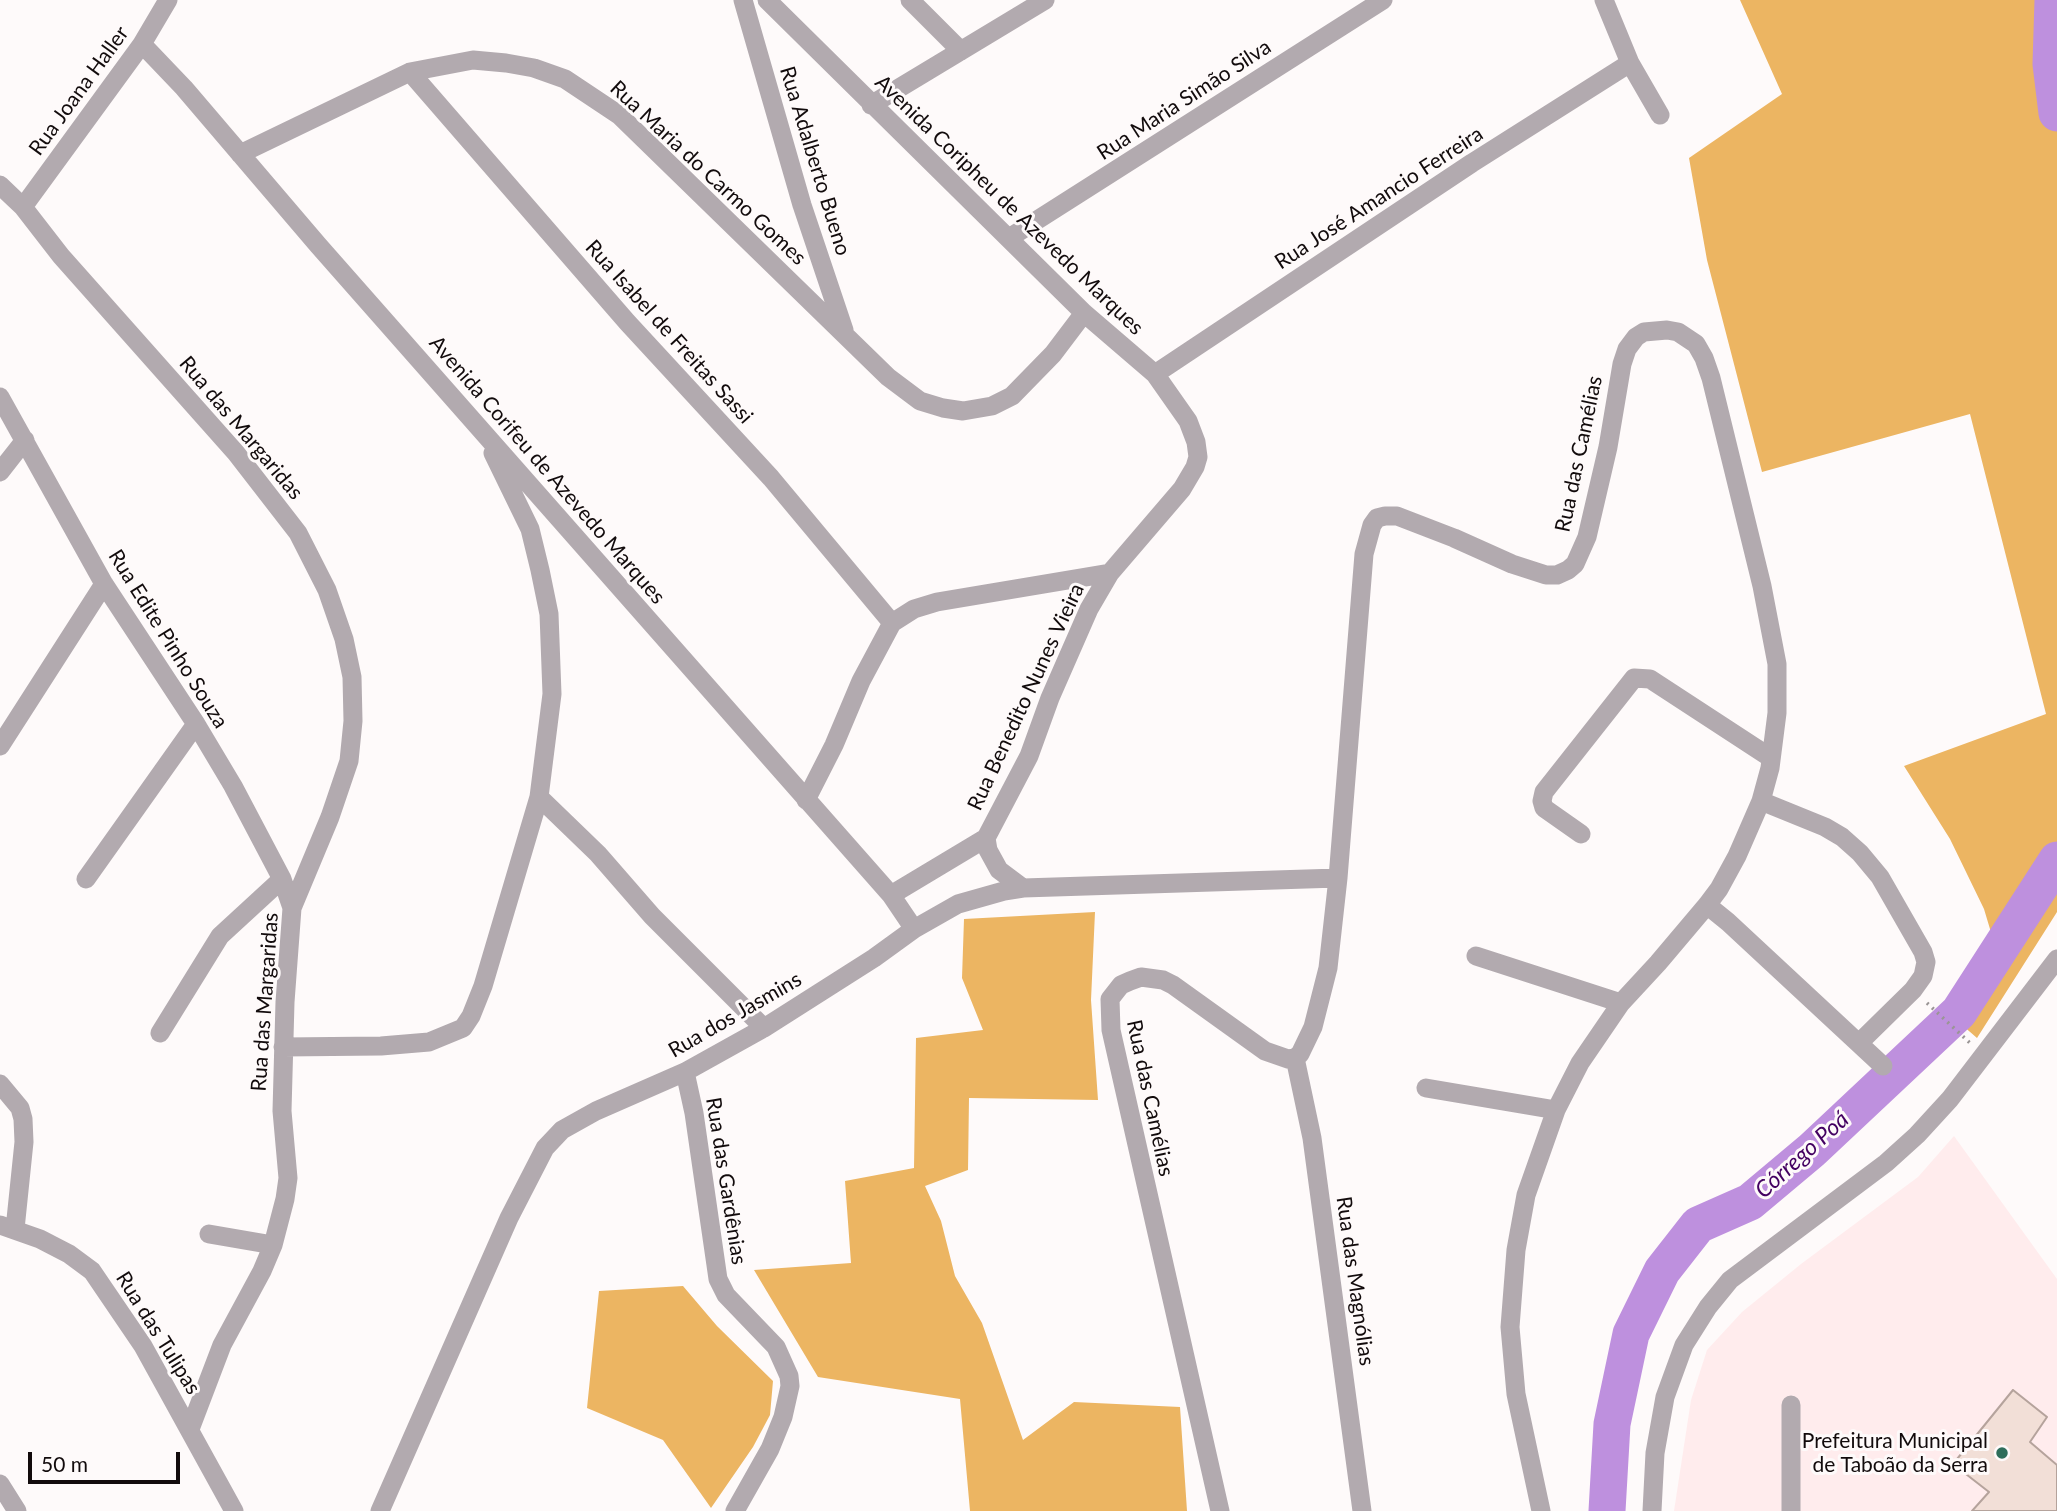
<!DOCTYPE html>
<html>
<head>
<meta charset="utf-8">
<style>
	body { margin:0 }
	#map { position:relative; width:2057px; height:1511px; overflow:hidden; background:#fefafa; font-family:Lato,sans-serif }
	canvas { display:block }
	.scale { position:absolute; left:28px; top:1452px; width:152px; height:32px; box-sizing:border-box; border:4px solid #120b0c; border-top:0; padding-left:9px; font-size:21px; line-height:24px; white-space:nowrap; color:#120b0c; -webkit-text-stroke:5px #fefafa; paint-order:stroke }
</style>
</head>
<body>
<div id="map">
<canvas width="2057" height="1511"></canvas>
<div class="scale">50 m</div>
</div>
<script>
const g = document.querySelector('canvas').getContext('2d');
g.lineJoin = 'round';
function paint(path, color) { g.fillStyle = color; g.fill(path, 'evenodd'); }
const poly = rows => new Path2D(rows.map(r => 'M' + r).join(''));
function trace(path, color, width, dash) { g.strokeStyle = color; g.lineWidth = width; g.lineCap = dash ? 'butt' : 'round'; g.setLineDash(dash || []); g.stroke(path); }
function label(font, color, halo, rows, align = 'center') {
  g.font = font + ' Lato,sans-serif'; g.lineWidth = 6; g.setLineDash([]); g.textBaseline = 'middle'; g.strokeStyle = halo; g.fillStyle = color; for (const [text, x, y, turn = 0] of rows) {
    g.save(); g.translate(x, y); g.rotate((+turn || 0) * Math.PI / 180); g.textAlign = isNaN(turn) ? turn : align; if (halo) g.strokeText(text, 0, 0); g.fillText(text, 0, 0); g.restore();
  }
}
const built = poly([
	[1954,1136,2057,1279,2057,1511,1674,1511,1691,1400,1707,1350,1742,1312,1801,1264,1918,1177]
]);
const forest = poly([
	[1740,0,2057,0,2057,912,1977,1038,1946,1011,1978,976,1996,949,1984,909,1950,839,1904,766,2046,714,1970,414,1762,472,1707,260,1689,158,1782,94],
	[1095,912,1091,1000,1098,1100,969,1098,968,1170,925,1186,941,1221,955,1276,982,1323,1023,1440,1074,1402,1180,1407,1187,1511,970,1511,960,1399,818,1377,754,1270,851,1263,845,1181,914,1168,916,1038,983,1030,962,978,964,919],
	[683,1286,717,1326,773,1381,770,1415,753,1447,711,1508,663,1440,587,1408,599,1291]
]);
const river = poly([
	[2053,0,2051,64,2057,113],
	[1607,1511,1612,1424,1631,1334,1662,1271,1698,1225,1750,1202,1812,1150,1959,1012,2057,860]
]);
const building = poly([
	[2013,1390,2047,1417,2030,1442,2057,1465,2057,1511,1972,1511,1989,1492,1953,1464,2013,1390]
]);
const path = poly([
	[1927,1003,1970,1043]
]);
const minor = poly([
	[743,0,802,205,844,330],
	[767,0,1084,313,1155,374,1188,421,1196,442,1198,457,1195,467,1182,489,1110,573,1089,609,1050,698,1029,756,986,838,988,850,999,870,1023,888],
	[910,0,961,51],
	[1604,0,1630,63,1660,115],
	[142,44,184,88,318,245,891,895,914,929],
	[410,72,627,322,771,478,892,623],
	[871,105,1045,0],
	[240,154,410,72,473,60,506,63,534,68,565,79,619,115,888,377,920,401,943,408,963,411,992,406,1012,396,1053,354,1084,313],
	[0,185,23,207,61,256,236,453,298,533,327,590,344,639,352,677,353,721,349,761,330,817,292,908,285,1002,282,1111,288,1178,285,1199,273,1245,262,1271,222,1345,190,1429],
	[23,207,142,44,168,0],
	[1009,238,1383,0],
	[1155,374,1472,163,1630,63],
	[0,397,104,584,196,724,233,786,282,879,292,908],
	[0,472,25,440],
	[0,746,104,584],
	[539,797,598,854,652,916,764,1028],
	[806,800,834,745,861,681,892,623,914,609,937,602,1110,573],
	[1761,801,1825,827,1842,837,1860,853,1880,877,1923,952,1926,962,1923,976,1913,990,1859,1043],
	[1581,834,1544,808,1542,801,1544,792,1634,678,1650,679,1771,758],
	[86,879,196,724],
	[891,895,986,838],
	[1707,905,1728,922,1883,1066],
	[1476,956,1621,1003],
	[160,1033,220,936,282,879],
	[283,1047,381,1046,429,1042,463,1028,471,1016,483,986,539,797,552,694,549,614,540,570,530,529,493,453],
	[1295,1058,1312,1138,1362,1511],
	[685,1072,694,1113,718,1279,726,1295,776,1347,789,1376,790,1386,783,1417,770,1449,735,1511],
	[0,1084,20,1108,23,1119,24,1142,15,1229],
	[1426,1088,1556,1110],
	[0,1225,40,1239,69,1254,92,1271,143,1346,234,1511],
	[209,1234,273,1245],
	[0,1484,17,1511],
	[380,1511,509,1218,545,1148,562,1130,596,1111,685,1072,764,1028,874,958,914,929,958,904,1004,891,1023,888,1338,878],
	[1220,1511,1111,1030,1110,999,1121,985,1130,981,1141,977,1163,980,1173,985,1265,1051,1288,1059,1295,1058,1300,1054,1313,1027,1328,968,1338,878,1364,554,1372,525,1377,518,1385,516,1397,516,1454,538,1512,564,1546,575,1557,575,1568,570,1575,564,1587,537,1608,447,1622,364,1627,349,1636,337,1644,332,1667,330,1678,332,1696,344,1704,358,1711,378,1762,586,1777,664,1777,713,1770,768,1761,801,1737,856,1719,889,1707,905,1658,963,1621,1003,1580,1063,1556,1110,1526,1195,1516,1250,1510,1327,1516,1394,1541,1511],
	[1652,1511,1655,1453,1665,1397,1684,1345,1708,1307,1730,1280,1886,1163,1917,1135,1950,1099,2057,959],
	[1791,1511,1791,1405]
]);
const markers = [
	[2002,1453,7,"#2f6e5b"]
];
const streetNames = [
	["Rua Joana Haller",79,91,-54],
	["Rua Maria Simão Silva",1184,100,-33],
	["Rua Adalberto Bueno",815,161,73],
	["Rua Maria do Carmo Gomes",708,173,43],
	["Rua José Amancio Ferreira",1379,198,-33],
	["Avenida Coripheu de Azevedo Marques",1009,205,44],
	["Rua Isabel de Freitas Sassi",669,332,48],
	["Rua das Margaridas",241,428,50],
	["Rua das Camélias",1579,454,-78],
	["Avenida Corifeu de Azevedo Marques",547,470,49],
	["Rua Edite Pinho Souza",168,639,58],
	["Rua Benedito Nunes Vieira",1026,697,-65],
	["Rua das Margaridas",265,1002,-86],
	["Rua dos Jasmins",735,1015,-30],
	["Rua das Camélias",1150,1098,78],
	["Rua das Gardênias",726,1181,81],
	["Rua das Magnólias",1355,1281,82],
	["Rua das Tulipas",158,1333,58]
];
const poiNames = [
	["Prefeitura Municipal",1988,1441],
	["de Taboão da Serra",1988,1465]
];
const waterNames = [
	["Córrego Poá",1802,1155,-42]
];
paint(built, '#ffeced');
paint(forest, '#ecb562');
trace(river, '#be90de', 37);
paint(building, '#f2dfd7');
trace(building, '#b5a39c', 2);
trace(path, '#9a9595', 3.5, [2, 5]);
trace(minor, '#b2aaaf', 19);
for (const [x, y, r, color] of markers) { const dot = new Path2D(); dot.arc(x, y, r, 0, 2 * Math.PI); g.fillStyle = color; g.fill(dot); trace(dot, '#fefafa', 2.5); }
label('21px', '#120b0c', '#fefafa', streetNames);
label('21px', '#120b0c', '#fefafa', poiNames, 'right');
label('italic 23px', '#430061', '#fefafa', waterNames);
</script>
</body>
</html>
